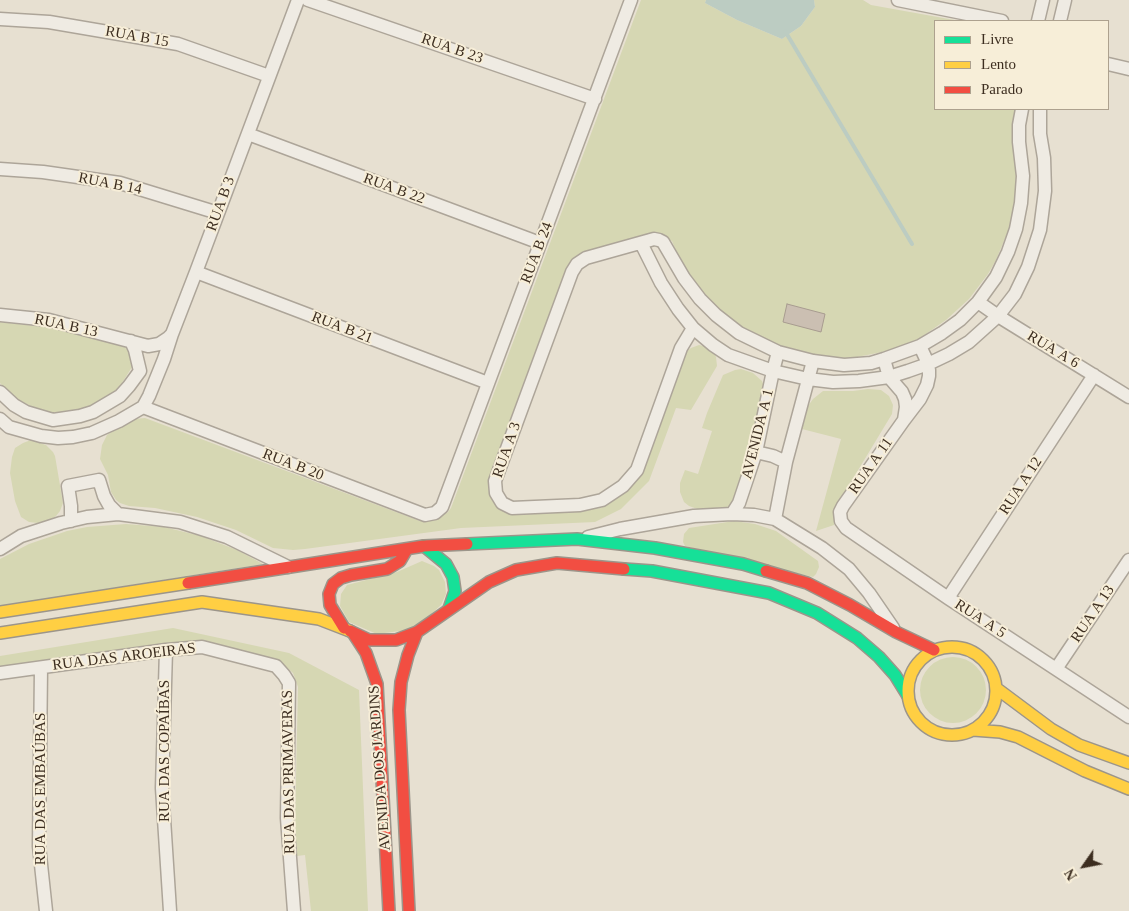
<!DOCTYPE html>
<html>
<head>
<meta charset="utf-8">
<style>
	body { margin:0 }
	#map { position:relative; width:1129px; height:911px; overflow:hidden; background:#e7e0d1; font-family:Georgia,serif }
	canvas { display:block }
	.legend { position:absolute; left:934px; top:20px; width:175px; height:90px; box-sizing:border-box; background:#f7eed8; border:1px solid #ada18e; margin:0; padding:6px 9px; list-style:none; font-size:15px; color:#3d2e20 }
	.legend li { display:flex; align-items:center; gap:10px; height:25px }
	.legend b { width:25px; border:1px solid #ada18e }
	.north { position:absolute; left:1059px; top:841px; width:50px; height:50px; -webkit-text-stroke:4px #f7eed8; paint-order:stroke; rotate:237deg; font-size:14px; font-weight:700; line-height:20px; text-align:center; color:#3d2e20 }
	.north::after { content:''; display:block; margin:auto; width:18px; height:22px; background:#3d2e20; clip-path:polygon(50% 0,100% 100%,50% 72%,0 100%) }
</style>
</head>
<body>
<div id="map">
<canvas width="1129" height="911"></canvas>
<ul class="legend">
<li><b style="height:6px;background:#16e098"></b>Livre</li>
<li><b style="height:6px;background:#ffcf43"></b>Lento</li>
<li><b style="height:6px;background:#f24e42"></b>Parado</li>
</ul>
<div class="north">N</div>
</div>
<script>
const g = document.querySelector('canvas').getContext('2d');
g.lineJoin = 'round';
function paint(path, color) { g.fillStyle = color; g.fill(path, 'evenodd'); }
const poly = rows => new Path2D(rows.map(r => 'M' + r).join(''));
function trace(path, color, width, dash) { g.strokeStyle = color; g.lineWidth = width; g.lineCap = dash ? 'butt' : 'round'; g.setLineDash(dash || []); g.stroke(path); }
function label(font, color, halo, rows, align = 'center') {
  g.font = font + ' Georgia,serif'; g.lineWidth = 4; g.setLineDash([]); g.textBaseline = 'middle'; g.strokeStyle = halo; g.fillStyle = color; for (const [text, x, y, turn = 0] of rows) {
    g.save(); g.translate(x, y); g.rotate((+turn || 0) * Math.PI / 180); g.textAlign = isNaN(turn) ? turn : align; if (halo) g.strokeText(text, 0, 0); g.fillText(text, 0, 0); g.restore();
  }
}
const green = poly([
	[641,0,706,0,705,3,737,20,782,39,801,26,815,7,814,0,863,0,871,5,960,21,935,21,935,109,1015,109,1012,124,1016,163,1017,180,1013,213,1009,229,996,260,988,274,969,299,946,320,920,338,904,345,887,351,852,358,835,358,817,357,768,343,727,319,694,284,678,256,672,241,656,236,565,273,489,482,491,497,500,508,506,512,513,515,601,508,618,496,641,471,687,351,691,348,699,345,708,347,714,353,716,357,717,366,691,410,676,408,649,481,621,509,595,522,461,528,305,549,293,550,273,548,236,530,197,517,155,508,129,506,120,503,116,500,111,492,108,475,100,459,102,445,107,435,127,422,134,419,145,418,420,521,433,520,439,518,448,512,451,508],
	[0,322,62,329,124,346,130,353,132,363,132,367,122,383,115,391,107,398,89,408,68,413,47,412,37,409,17,399,9,393,0,383],
	[741,369,753,373,762,381,764,386,739,493,732,504,729,506,725,508,703,511,689,506,684,502,680,492,680,483,685,470,698,474,712,431,702,428,707,413,723,375,735,370],
	[868,389,881,390,889,396,893,405,892,414,837,505,834,518,834,525,816,531,841,439,802,429,808,406,813,399,823,391,853,391],
	[31,440,46,445,53,452,55,456,63,503,60,511,56,516,52,519,38,523,29,522,21,517,15,501,10,473,12,457,15,448,23,443],
	[734,521,755,524,776,531,818,561,819,567,816,574,813,577,685,546,683,542,684,534,689,528],
	[126,524,164,527,201,536,237,550,263,564,0,606,0,559,29,544,67,531,87,527],
	[422,561,434,566,439,570,445,582,446,594,441,605,415,629,377,634,349,622,340,606,341,594,347,585,397,572],
	[173,628,289,653,359,690,368,911,311,911,305,855,297,856,295,823,298,687,293,673,284,665,279,662,203,642,0,667,0,656],
	'920 690a33 33 0 1 1 66 0a33 33 0 1 1-66 0Z'
]);
const water = poly([
	[706,0,814,0,815,7,801,26,782,39,737,20,705,3]
]);
const stream = poly([
	[785,31,912,244]
]);
const building = poly([
	[787,304,825,314,821,332,783,322,787,304]
]);
const street = poly([
	[308,0,595,99],
	[898,0,1002,21],
	[0,19,49,22,178,44,269,76],
	[1038,21,1043,0],
	[1060,21,1065,0],
	[1108,64,1129,69],
	[248,134,540,243],
	[0,169,43,172,120,183,218,213],
	[641,243,661,283,678,309,693,328,713,345,728,355,773,371,808,379,833,382,859,381,889,377,908,371,928,364,949,354,969,342,998,316,1015,294,1028,267,1040,230,1045,191,1044,158,1040,134,1040,109],
	[196,272,488,383],
	[978,302,998,316,1129,397],
	[0,315,49,320,148,346,159,344,168,338,172,334],
	[693,328,681,348,637,470,623,486,602,500,580,505,512,508,502,503,496,493,495,481,572,272,577,264,586,258,654,239,659,240,663,242,684,278,700,299,716,315,739,333,778,352,813,361,844,365,871,363,884,359,920,346,942,333,960,320,978,302,996,277,1008,252,1016,229,1021,203,1023,176,1019,142,1019,125,1022,109],
	[920,346,926,359,929,370,929,376,927,385,920,399,904,420,843,506,840,512,841,521,846,528,948,598,1129,717],
	[884,359,889,377,902,392,905,399,906,407,904,420],
	[0,392,14,405,26,412,53,420,80,416,93,412,120,396,129,386,140,371,135,350,131,341],
	[143,407,425,515,435,513,442,507,631,0],
	[143,407,149,396,164,359,172,334,196,272,298,0],
	[0,419,9,427,41,436,58,438,73,437,92,433,119,421,143,407],
	[756,452,773,456,786,462],
	[732,514,739,503,756,452,773,371,778,352],
	[775,519,786,462,813,361],
	[71,521,71,506,68,486,99,480,104,496,109,505,118,514],
	[588,537,620,529,694,516,732,514,754,515,775,519,822,548,849,569,869,593,893,628],
	[0,549,21,536,61,523,87,517,118,514,180,522,227,537,288,567],
	[948,598,1094,375],
	[166,650,162,788,170,911],
	[41,668,39,846,46,911],
	[1056,669,1129,560],
	[0,673,166,650,202,647,276,666,284,675,289,683,287,818,294,911]
]);
const fast = poly([
	[467,544,577,539,655,548,743,564,766,571],
	[424,546,446,564,453,577,455,591,449,609],
	[624,569,652,571,769,593,817,613,857,638,879,657,895,675,908,696]
]);
const slow = poly([
	[0,612,188,583],
	[0,633,202,602,319,619,350,631],
	'908 691a44 44 0 1 1 88 0a44 44 0 1 1-88 0Z',
	[996,688,1051,729,1079,745,1129,763],
	[973,730,1000,732,1018,737,1085,771,1129,789]
]);
const jam = poly([
	[766,571,807,583,850,605,896,632,934,650],
	[188,583,424,546,467,544],
	[344,628,330,605,329,594,333,584,341,578,351,575,387,569,400,561,407,549],
	[350,631,369,640,396,640,417,632,489,582,516,570,557,563,624,569],
	[353,633,366,653,377,684,389,911],
	[409,911,399,710,401,682,408,655,417,632]
]);
const streetNames = [
	["RUA B 15",137,37,10],
	["RUA B 23",452,49,19],
	["RUA B 14",110,184,11],
	["RUA B 22",394,189,20],
	["RUA B 3",221,204,-70],
	["RUA B 24",537,253,-69],
	["RUA B 13",66,326,12],
	["RUA B 21",342,328,21],
	["RUA A 6",1053,350,31],
	["AVENIDA A 1",758,434,-76],
	["RUA A 3",507,450,-71],
	["RUA B 20",293,465,21],
	["RUA A 11",871,466,-55],
	["RUA A 12",1021,486,-57],
	["RUA A 13",1093,614,-56],
	["RUA A 5",980,619,33],
	["RUA DAS AROEIRAS",124,657,-7],
	["RUA DAS COPAÍBAS",165,751,-90],
	["AVENIDA DOS JARDINS",380,768,-94],
	["RUA DAS PRIMAVERAS",289,772,-91],
	["RUA DAS EMBAÚBAS",41,789,-90]
];
paint(green, '#d6d7b3');
paint(water, '#bcccc2');
trace(stream, '#bcccc2', 4);
paint(building, '#cbbfb2');
trace(building, '#a89c90', 1);
trace(street, '#ada599', 15);
trace(fast, '#9c958a', 14);
trace(slow, '#9c958a', 14);
trace(jam, '#9c958a', 14);
trace(street, '#efebe3', 12);
trace(fast, '#16e098', 11);
trace(slow, '#ffcf43', 11);
trace(jam, '#f24e42', 11);
label('15px', '#3d2e20', '#f7eed8', streetNames);
</script>
</body>
</html>
